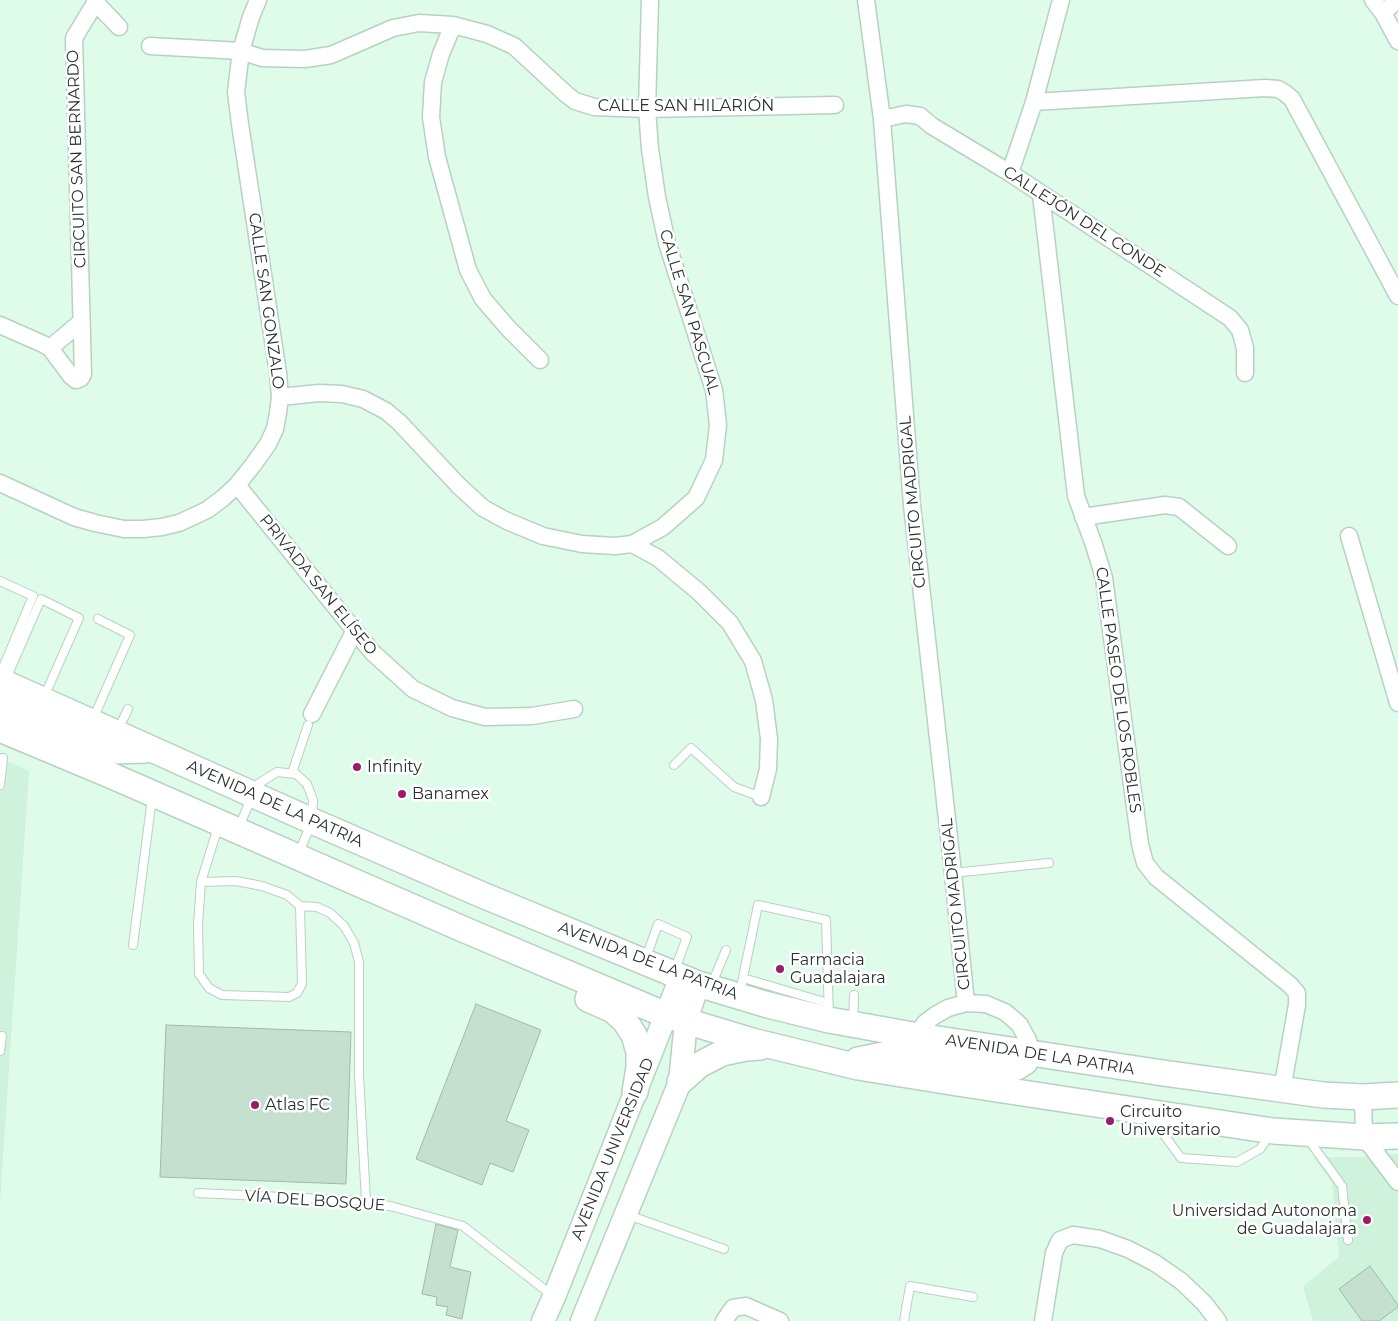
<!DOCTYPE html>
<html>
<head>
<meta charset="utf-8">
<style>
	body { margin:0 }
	canvas { display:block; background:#dffbea }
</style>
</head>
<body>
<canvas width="1398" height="1321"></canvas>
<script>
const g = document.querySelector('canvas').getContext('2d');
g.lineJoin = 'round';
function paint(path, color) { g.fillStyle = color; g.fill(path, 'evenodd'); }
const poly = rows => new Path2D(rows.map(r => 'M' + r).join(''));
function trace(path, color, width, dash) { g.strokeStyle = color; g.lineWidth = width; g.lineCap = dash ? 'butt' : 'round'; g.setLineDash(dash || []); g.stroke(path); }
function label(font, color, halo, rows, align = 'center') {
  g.font = font + ' Montserrat,sans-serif'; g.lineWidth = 5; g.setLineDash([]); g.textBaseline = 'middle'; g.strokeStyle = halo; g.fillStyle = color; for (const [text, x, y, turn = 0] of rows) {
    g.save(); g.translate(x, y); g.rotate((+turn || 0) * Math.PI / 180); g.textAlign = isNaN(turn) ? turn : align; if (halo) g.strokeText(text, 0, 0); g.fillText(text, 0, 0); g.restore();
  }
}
const built = poly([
	[0,758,29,771,0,1202],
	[1398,1154,1398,1321,1313,1321,1303,1286,1339,1257,1332,1182,1313,1157,1358,1157]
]);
const building = poly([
	[476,1004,541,1030,506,1121,529,1130,513,1172,490,1163,482,1185,416,1159,476,1004],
	[166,1025,351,1032,346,1184,160,1177,166,1025],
	[436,1224,458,1230,450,1267,471,1272,462,1319,446,1315,448,1307,436,1305,437,1297,422,1294,436,1224],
	[1370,1266,1398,1305,1398,1307,1379,1321,1362,1321,1339,1289,1370,1266]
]);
const lane = poly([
	[0,581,33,596,0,675],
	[6,679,41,599,79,618,44,697],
	[93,719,130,635,98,619],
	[118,730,128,709],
	[0,758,3,758,0,785],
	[674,765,691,748,734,787,761,797],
	[292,773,308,725],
	[239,827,253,794,258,784,277,772,296,774,307,784,313,800,312,821,299,853],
	[953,873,1049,863],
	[201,882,236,881,262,886,287,895,300,906,302,984,297,993,289,997,222,995,209,988,199,974,198,925,201,882,218,827],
	[300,906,317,907,330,913,344,926,354,943,359,962,359,1076,366,1201],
	[133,945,152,798],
	[646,958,658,924,687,937,674,972],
	[743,978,828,1003],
	[711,986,726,950],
	[740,992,758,905,826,920,829,1017],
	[853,1022,854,995],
	[0,1051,2,1036],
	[1159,1118,1162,1132,1181,1158,1237,1162,1260,1149,1270,1135],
	[1308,1139,1342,1186,1348,1240],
	[198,1193,366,1201,394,1207,463,1226,553,1296],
	[628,1215,724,1249],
	[904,1321,910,1286,973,1297]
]);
const street = poly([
	[95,0,95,2,119,27],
	[866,0,882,119,912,505,953,873,966,1003],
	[1373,0,1383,13,1398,41],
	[1383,13,1397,0],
	[453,25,441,54,433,82,431,117,437,157,468,270,483,299,508,328,540,360],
	[150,46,241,51,262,58,305,59,331,55,393,28,419,23,453,25,487,34,514,46,566,94,575,101,594,107,647,109,835,105],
	[1034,102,1265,88,1278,89,1285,93,1292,99,1398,296],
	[882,119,906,114,920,116,932,126,1010,173,1230,318,1240,330,1245,348,1245,373],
	[1010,173,1034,102,1061,0],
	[1041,194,1076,496,1094,545,1104,578,1140,844,1145,863,1156,877,1290,985,1297,993,1297,1005,1282,1090],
	[0,325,43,344,50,348,71,376,76,380,81,378,83,374,74,38,97,0],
	[50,348,81,322],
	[280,397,319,393,342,394,363,399,386,411,399,422,459,486,483,508,507,521,543,536,582,544,615,546,632,544,663,527,696,498,714,460,718,425,714,390,667,243,657,197,650,149,647,109,650,0],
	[0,483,74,517,95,523,124,529,143,529,162,527,179,523,207,510,223,498,237,485,253,465,268,444,275,429,278,413,280,397,278,373,240,124,236,92,241,51,251,17,258,0],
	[237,485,372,652,413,689,452,708,485,717,532,716,574,709],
	[1083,517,1165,505,1179,507,1228,546],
	[1349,536,1398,703],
	[632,544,658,558,699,592,730,623,753,661,764,700,769,739,768,769,761,797],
	[312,714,354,632],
	[918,1036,920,1030,925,1023,934,1016,948,1008,966,1003,986,1004,1005,1012,1019,1024,1028,1040,1029,1053],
	[1363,1097,1364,1137,1398,1182],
	[724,1321,733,1308,746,1306,780,1321],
	[1043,1321,1054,1253,1060,1240,1073,1235,1100,1239,1128,1249,1155,1263,1181,1281,1204,1303,1218,1321]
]);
const secondary = poly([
	[543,1321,554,1297,681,977],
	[582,1321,680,1082,686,1021,698,984]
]);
const primary = poly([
	[0,681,312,821,480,894,698,984,768,1005,829,1020,918,1036,1163,1073,1323,1095,1363,1097,1398,1095],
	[0,704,112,751,146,750],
	[0,729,110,775,465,930,666,1015,752,1041,858,1067,957,1083,1273,1131,1364,1137,1398,1136],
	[588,999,613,1010,625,1021,634,1035,639,1052,639,1068,635,1092],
	[858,1060,883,1055,906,1055,1013,1068,1017,1067,1025,1062,1029,1053],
	[680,1082,699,1065,722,1053,746,1048,760,1047]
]);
const markers = [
	[357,767,5,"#9c1a6d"],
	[402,794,5,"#9c1a6d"],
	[780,969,5,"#9c1a6d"],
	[255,1105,5,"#9c1a6d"],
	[1110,1121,5,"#9c1a6d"],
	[1367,1220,5,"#9c1a6d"]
];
const streetNames = [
	["CALLE SAN HILARIÓN",686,106],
	["CIRCUITO SAN BERNARDO",77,159,-92],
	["CALLEJÓN DEL CONDE",1084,222,33],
	["CALLE SAN GONZALO",266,301,82],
	["CALLE SAN PASCUAL",689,312,73],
	["CIRCUITO MADRIGAL",913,502,-95],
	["PRIVADA SAN ELÍSEO",318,585,51],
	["CALLE PASEO DE LOS ROBLES",1118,690,82],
	["AVENIDA DE LA PATRIA",275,804,24],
	["CIRCUITO MADRIGAL",956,904,-96],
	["AVENIDA DE LA PATRIA",648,961,21],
	["AVENIDA DE LA PATRIA",1040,1055,9],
	["AVENIDA UNIVERSIDAD",613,1149,-68],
	["VÍA DEL BOSQUE",315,1201,4]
];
const poiNames = [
	["Infinity",367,767],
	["Banamex",412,794],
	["Farmacia",790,960],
	["Guadalajara",790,978],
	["Atlas FC",265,1105],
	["Circuito",1120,1112],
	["Universitario",1120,1130],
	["Universidad Autonoma",1357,1211,"right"],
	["de Guadalajara",1357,1229,"right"]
];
paint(built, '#cff2dc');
paint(building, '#c5e0cf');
trace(building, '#9fbaa9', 1);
trace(lane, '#b7d2c1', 10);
trace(street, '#b7d2c1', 19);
trace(secondary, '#b7d2c1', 25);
trace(primary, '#b7d2c1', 28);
trace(lane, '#fff', 8);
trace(street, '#fff', 16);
trace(secondary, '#fff', 22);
trace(primary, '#fff', 25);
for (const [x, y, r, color] of markers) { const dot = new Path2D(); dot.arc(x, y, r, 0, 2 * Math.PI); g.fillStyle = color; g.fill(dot); trace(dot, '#fff', 2); }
label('16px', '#28332d', '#fff', streetNames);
label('16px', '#28332d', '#fff', poiNames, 'left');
</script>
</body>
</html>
